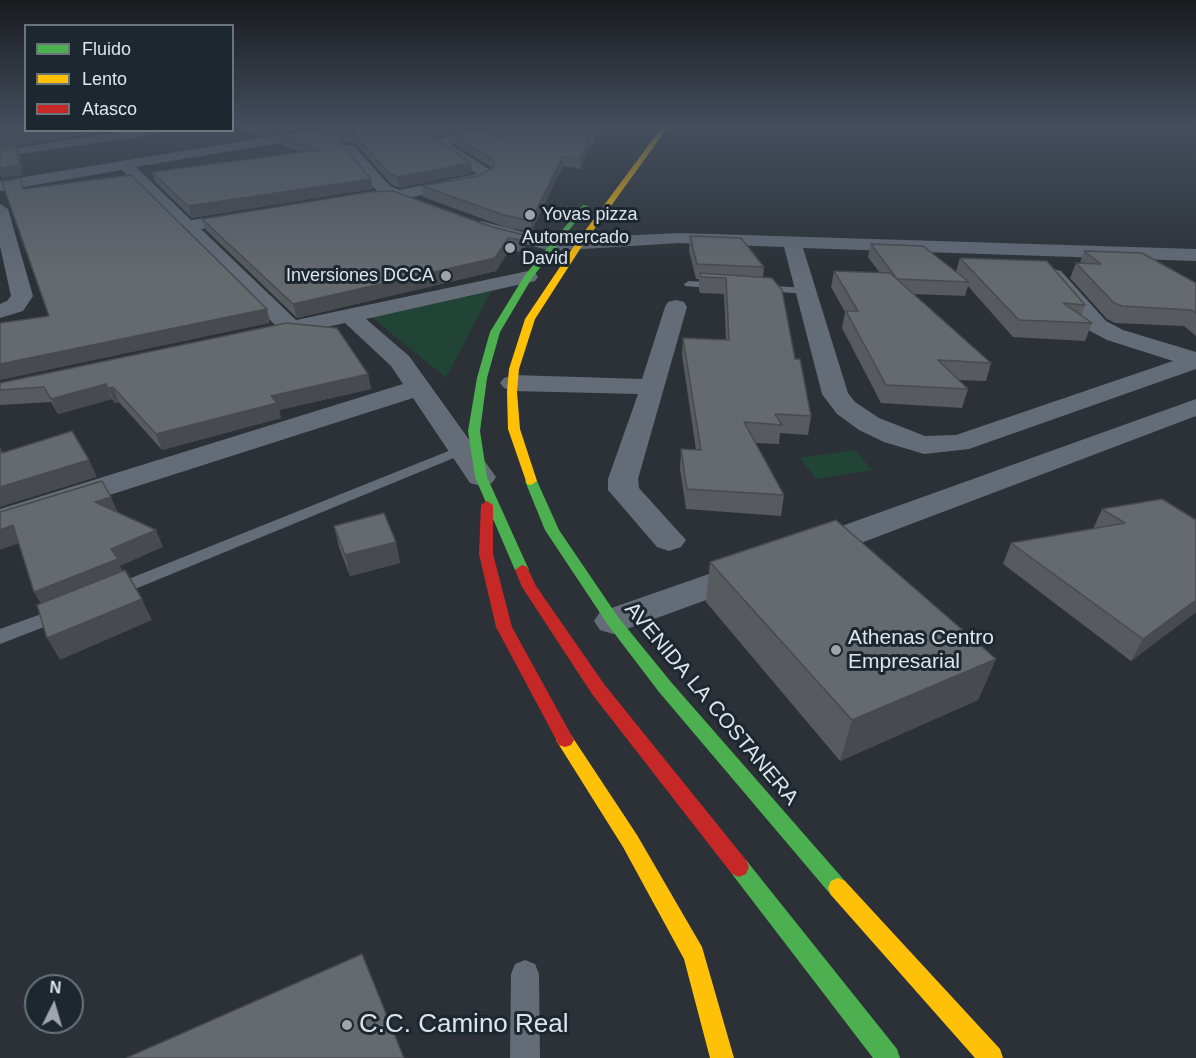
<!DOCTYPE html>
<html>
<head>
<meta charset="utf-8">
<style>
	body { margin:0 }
	#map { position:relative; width:1196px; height:1058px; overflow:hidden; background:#2b3136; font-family:Helvetica,sans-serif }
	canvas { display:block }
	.legend { position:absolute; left:24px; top:24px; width:210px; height:108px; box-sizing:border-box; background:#1d2730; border:2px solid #6a737a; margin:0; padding:8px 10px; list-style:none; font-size:18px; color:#dde4ea }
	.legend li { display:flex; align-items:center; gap:12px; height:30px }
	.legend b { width:30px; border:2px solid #6a737a }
	.north { position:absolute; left:24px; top:974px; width:60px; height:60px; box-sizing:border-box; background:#1d2730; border:2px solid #6a737a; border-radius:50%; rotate:5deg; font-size:16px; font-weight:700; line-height:24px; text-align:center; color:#dde4ea }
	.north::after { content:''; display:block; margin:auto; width:21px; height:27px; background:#9fa5ab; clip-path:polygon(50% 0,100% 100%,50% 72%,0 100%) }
</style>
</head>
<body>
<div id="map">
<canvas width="1196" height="1058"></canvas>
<ul class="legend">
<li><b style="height:8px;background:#4caf50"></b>Fluido</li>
<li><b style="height:8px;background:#ffc107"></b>Lento</li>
<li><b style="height:8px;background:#c62828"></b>Atasco</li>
</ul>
<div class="north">N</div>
</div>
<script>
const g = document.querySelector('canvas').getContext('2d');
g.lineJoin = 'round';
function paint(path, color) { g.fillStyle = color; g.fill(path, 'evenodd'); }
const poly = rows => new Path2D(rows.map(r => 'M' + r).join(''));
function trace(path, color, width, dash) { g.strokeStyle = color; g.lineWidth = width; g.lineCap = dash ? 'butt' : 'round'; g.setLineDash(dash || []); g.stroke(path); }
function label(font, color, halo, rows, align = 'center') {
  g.font = font + ' Helvetica,sans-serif'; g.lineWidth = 6; g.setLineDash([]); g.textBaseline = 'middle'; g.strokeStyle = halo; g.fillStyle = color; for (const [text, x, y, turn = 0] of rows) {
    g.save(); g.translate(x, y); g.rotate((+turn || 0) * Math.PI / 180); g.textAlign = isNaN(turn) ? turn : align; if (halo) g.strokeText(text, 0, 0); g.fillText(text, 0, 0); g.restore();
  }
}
const green = poly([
	[493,288,446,378,369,315],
	[854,450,873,470,816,479,800,458]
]);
const lane = poly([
	[689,281,721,283,726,286,721,289,685,286,684,284,689,281],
	[761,285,805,288,810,291,805,294,757,290,756,288,761,285],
	[461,446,468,450,466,453,118,596,112,598,106,596,103,592,106,588,461,446],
	[63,606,70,607,72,612,70,617,0,644,0,629,63,606],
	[525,960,535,964,539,974,540,1058,510,1058,511,974,515,964,525,960]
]);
const street = poly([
	[328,127,356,127,350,131,136,167,191,220,248,212,254,213,257,217,254,221,201,229,296,320,528,271,535,273,538,277,535,281,366,319,409,356,496,477,492,483,481,486,470,483,413,398,0,530,0,509,403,384,391,366,345,323,260,342,252,340,248,335,252,330,275,325,122,170,0,191,0,181,328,127],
	[478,129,505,139,498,143,478,137,450,144,492,171,494,174,492,177,478,184,397,200,378,192,341,148,343,145,353,145,390,186,399,190,477,174,432,143,434,140,478,129],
	[129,130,163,130,157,134,0,157,0,151,5,150,129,130],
	[0,204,8,209,33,296,23,311,0,318,0,304,7,301,11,296,0,246,0,204],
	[481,221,551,239,679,233,1196,249,1196,261,803,248,848,393,855,402,879,418,925,436,956,435,1173,361,1107,340,1090,331,1044,275,1047,271,1054,269,1061,271,1106,321,1123,330,1196,352,1196,369,969,449,924,454,884,442,859,430,837,414,822,394,784,247,679,243,551,251,475,230,472,226,481,221],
	[676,300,684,302,687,307,638,479,639,488,686,540,681,547,669,551,657,547,608,490,608,479,638,394,513,391,504,388,500,383,504,378,513,375,642,379,665,307,668,302,676,300],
	[1196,399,1196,416,824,557,812,560,800,557,795,549,800,541,1196,399],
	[749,560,761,564,767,572,761,580,613,634,600,630,594,621,600,612,749,560]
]);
const fast = poly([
	[583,205,588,206,532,278,500,332,487,378,480,431,487,477,529,570,522,575,515,570,475,477,468,431,477,378,490,332,525,275,583,205],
	[531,477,537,481,559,530,618,617,671,682,845,881,848,888,845,895,838,898,831,895,659,692,608,625,545,530,525,481,531,477],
	[739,857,746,860,897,1049,900,1058,873,1058,732,874,729,867,732,860,739,857]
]);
const slow = poly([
	[662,127,668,127,582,246,535,319,519,369,517,392,520,429,537,481,531,485,527,484,508,429,507,392,509,369,525,319,576,243,662,127],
	[565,733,571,735,637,835,702,947,734,1058,710,1058,684,959,623,847,559,745,556,740,559,735,565,733],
	[838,878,845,881,1000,1049,1003,1058,975,1058,831,895,828,888,831,881,838,878]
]);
const jam = poly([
	[487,501,493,505,493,554,512,627,574,740,571,745,565,747,559,745,496,627,479,554,481,505,487,501],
	[522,565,527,567,536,586,604,684,746,860,749,867,746,874,739,877,732,874,592,694,522,587,515,570,522,565]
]);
const wall = poly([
	[236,127,314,127,259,136],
	[333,127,434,138,472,173,399,188,391,184,355,143,348,142,342,145,371,179,373,189,192,218,155,182,152,172,301,152,282,145,280,135],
	[479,127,600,127,593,145,589,145,580,169,563,166,531,232,505,227,423,197,422,186,478,176,492,168,456,145,455,136,502,138,503,137],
	[202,219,492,227,524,235,525,247,522,252,509,250,496,271,297,318,206,230],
	[690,236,764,267,763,277,795,359,811,416,808,435,780,433,779,444,755,443,784,495,781,516,686,509,680,469,681,449,696,450,682,355,683,338,726,340,724,294,700,293,699,289,699,279,696,279,689,251],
	[871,244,956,272,960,258,1085,305,1081,316,1092,323,1085,341,1013,337,968,286,965,296,913,294,991,363,986,381,958,380,968,389,962,408,881,403,842,328,845,312,831,287,834,271,880,273,868,257],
	[1084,251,1196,283,1196,336,1184,326,1115,323,1107,319,1070,278,1076,263,1080,263],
	[368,374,371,389,279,410,281,418,162,450,119,402,115,403,112,399,58,414,51,402,0,405,0,383],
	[1102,509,1196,520,1196,612,1131,661,1003,564,1011,543,1093,529],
	[334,526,396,542,400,563,350,576,339,547],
	[710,562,996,659,978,700,840,761,706,602]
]);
const shadedWall = poly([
	[257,127,314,127,259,136],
	[440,127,479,127,433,138,429,134,432,129],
	[597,127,600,127,593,145,593,136],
	[53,130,112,130,0,149,0,139],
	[347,133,348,142,340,146,338,140,338,137],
	[589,136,589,145,580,169,580,159],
	[16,147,20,156,23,175,2,178,0,173,0,168],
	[562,157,563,166,531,232,531,221],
	[471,163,472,173,399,188,398,177],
	[371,179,373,189,192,218,188,206],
	[524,235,525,247,522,252,521,240],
	[508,238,509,250,496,271,297,318,293,304],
	[267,309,270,323,0,380,0,364],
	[368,374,371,389,279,410,281,418,162,450,156,434,271,396],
	[106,384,112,399,58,414,51,399],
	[113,387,119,402,115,403,108,388],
	[89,460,97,477,0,507,0,487],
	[111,497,118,513,95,502],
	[13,525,22,542,0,550,0,530],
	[156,530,163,547,120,566,126,577,44,609,34,592,111,549],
	[396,542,400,563,350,576,345,555],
	[142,599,152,620,60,660,47,638],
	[1196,600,1196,612,1131,661,1143,639],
	[996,659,978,700,840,761,852,720]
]);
const building = poly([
	[0,127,26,127,26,130,53,130,0,139,0,127],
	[333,127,440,127,432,129,429,134,471,163,398,177,390,174,353,134,347,133,338,137,338,140,371,179,188,206,152,172,319,150,280,135,333,127],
	[501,127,597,127,593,136,589,136,580,159,562,157,531,221,504,215,422,186,478,176,493,168,495,163,492,159,455,136,476,130,502,138,511,131,501,127],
	[16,147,19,165,0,168,0,148,16,147],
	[131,175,267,309,0,364,0,323,49,316,2,182,21,178,23,189,131,175],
	[393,191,492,227,524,235,521,240,508,238,495,258,293,304,202,219,369,192,393,191],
	[690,236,741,238,764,267,697,264,690,236],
	[871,244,923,246,969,282,897,279,871,244],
	[1084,251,1142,253,1196,283,1196,313,1191,310,1122,306,1114,303,1076,263,1101,264,1084,251],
	[960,258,1047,261,1085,305,1063,303,1092,323,1019,320,960,258],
	[834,271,890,273,991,363,938,360,968,389,886,385,846,311,858,311,834,271],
	[700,273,772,278,782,290,795,359,800,359,811,416,775,414,782,425,744,422,784,495,687,489,681,449,701,450,683,338,729,340,726,278,701,277,700,273],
	[286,323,337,328,368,374,271,396,277,403,156,434,113,387,108,388,106,384,51,399,44,387,0,390,0,383,286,323],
	[72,431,89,460,0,487,0,448,2,453,72,431],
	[102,481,111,497,95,502,156,530,111,549,118,559,34,592,13,525,0,530,0,512,102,481],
	[1162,499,1196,520,1196,600,1143,639,1011,543,1125,523,1102,509,1162,499],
	[384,513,396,542,345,555,334,526,384,513],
	[836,520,996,659,852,720,710,562,836,520],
	[125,570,142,599,47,638,37,605,125,570],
	[362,954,404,1058,126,1058,362,954]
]);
const markers = [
	[530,215,6,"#9fa5ab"],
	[510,248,6,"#9fa5ab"],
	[446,276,6,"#9fa5ab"],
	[836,650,6,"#9fa5ab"],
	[347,1025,6,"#9fa5ab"]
];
const farPoinames = [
	["Yovas pizza",542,215],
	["Automercado",522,238],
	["David",522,259],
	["Inversiones DCCA",434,276,"right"]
];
const poiNames = [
	["Athenas Centro",848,638],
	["Empresarial",848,662]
];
const streetNames = [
	["AVENIDA LA COSTANERA",711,704,50]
];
const nearPoinames = [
	["C.C. Camino Real",359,1025]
];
paint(green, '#214436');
paint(lane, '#646c78');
paint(street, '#646c78');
paint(fast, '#4caf50');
paint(slow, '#ffc107');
paint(jam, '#c62828');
paint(wall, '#575b5f');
paint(shadedWall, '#474a4e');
paint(building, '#656a6f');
trace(building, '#474a4e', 1.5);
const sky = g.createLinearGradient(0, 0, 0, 275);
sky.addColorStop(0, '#181b1e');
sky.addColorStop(0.46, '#444e5d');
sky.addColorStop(1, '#444e5d00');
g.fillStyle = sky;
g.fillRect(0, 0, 1196, 275);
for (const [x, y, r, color] of markers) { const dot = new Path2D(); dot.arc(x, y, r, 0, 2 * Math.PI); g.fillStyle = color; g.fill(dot); trace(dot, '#1d2730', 2); }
label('18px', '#dde4ea', '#1d2730', farPoinames, 'left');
label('21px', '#dde4ea', '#1d2730', poiNames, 'left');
label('21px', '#dde4ea', '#1d2730', streetNames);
label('26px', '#dde4ea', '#1d2730', nearPoinames, 'left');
</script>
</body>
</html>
